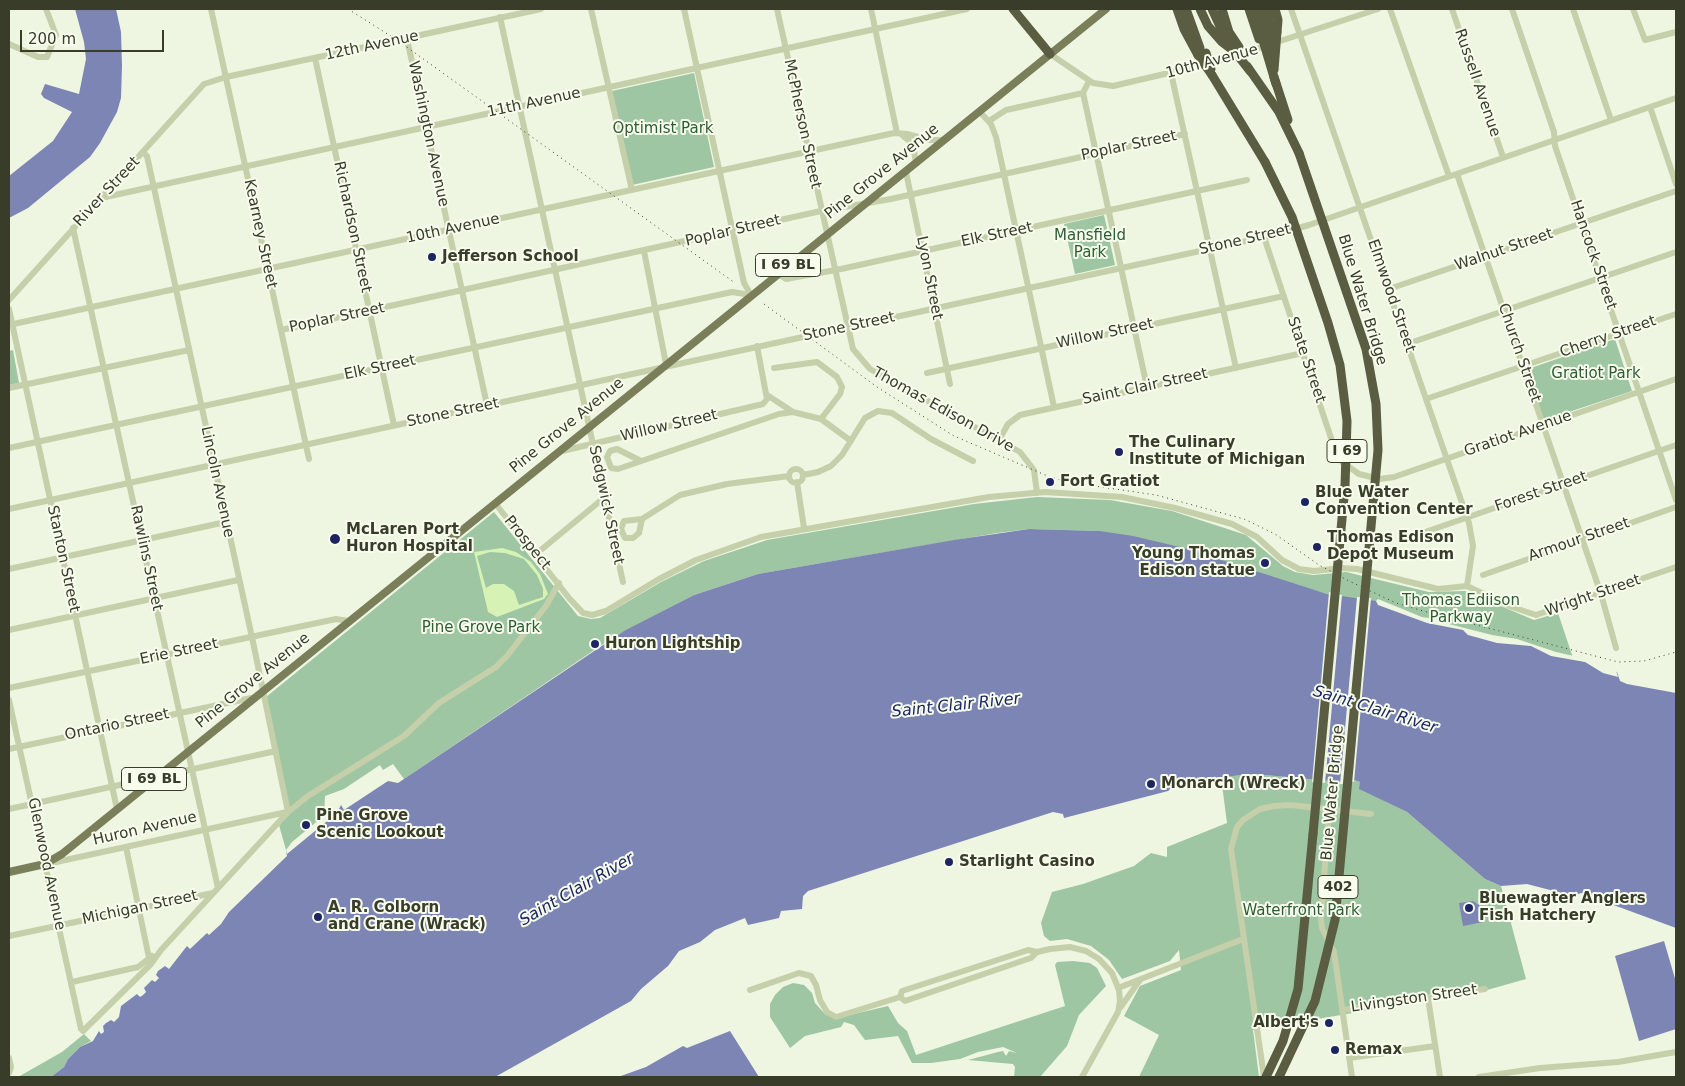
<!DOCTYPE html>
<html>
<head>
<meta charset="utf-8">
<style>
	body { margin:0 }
	#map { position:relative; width:1685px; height:1086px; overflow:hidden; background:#eef5e0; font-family:"DejaVu Sans",sans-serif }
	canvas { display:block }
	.frame { position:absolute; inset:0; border:10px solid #3a3c2a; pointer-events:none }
	.scale { position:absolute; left:20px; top:30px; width:144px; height:22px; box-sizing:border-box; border:2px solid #3a3c2a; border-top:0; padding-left:6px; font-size:15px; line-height:18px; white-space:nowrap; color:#3a3c2a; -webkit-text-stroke:4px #f7fced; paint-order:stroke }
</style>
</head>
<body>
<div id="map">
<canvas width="1685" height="1086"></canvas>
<div class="frame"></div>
<div class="scale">200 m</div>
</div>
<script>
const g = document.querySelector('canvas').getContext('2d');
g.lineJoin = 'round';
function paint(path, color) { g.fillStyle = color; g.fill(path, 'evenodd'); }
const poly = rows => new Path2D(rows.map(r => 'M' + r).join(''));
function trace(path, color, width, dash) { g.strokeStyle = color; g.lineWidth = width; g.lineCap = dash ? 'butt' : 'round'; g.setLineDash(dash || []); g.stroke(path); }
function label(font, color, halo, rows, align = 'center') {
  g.font = font + ' "DejaVu Sans",sans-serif'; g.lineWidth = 4; g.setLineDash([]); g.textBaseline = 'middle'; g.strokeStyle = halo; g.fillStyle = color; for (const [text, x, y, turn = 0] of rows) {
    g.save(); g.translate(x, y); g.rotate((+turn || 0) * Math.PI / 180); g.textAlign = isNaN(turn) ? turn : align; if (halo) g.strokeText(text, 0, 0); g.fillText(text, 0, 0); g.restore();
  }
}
const green = poly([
	[694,73,714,167,632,185,612,91],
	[1104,215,1115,265,1075,274,1064,224],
	[1615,339,1632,391,1542,421,1525,370],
	[13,350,19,383,9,385,9,351],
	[1037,497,1110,500,1172,511,1246,535,1283,566,1295,572,1313,575,1346,572,1429,592,1465,591,1534,620,1558,613,1573,658,1327,594,1100,531,1029,529,997,533,758,574,694,595,612,638,404,779,393,764,383,770,380,765,344,789,325,796,324,818,286,850,279,825,290,814,266,697,494,512,578,616,591,619,600,618,661,582,704,561,767,540,974,504],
	[1254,774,1341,782,1341,776,1360,782,1360,789,1407,812,1485,879,1501,886,1526,979,1487,990,1253,1030,1259,1077,1139,1077,1159,1035,1124,1016,1140,986,1181,970,1179,950,1170,961,1122,979,1109,960,1091,946,1067,939,1050,941,1044,936,1041,923,1052,892,1083,884,1134,866,1151,853,1167,857,1167,847,1227,823,1221,777],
	[1073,961,1090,963,1097,968,1106,986,1079,1015,1067,1046,1040,1077,1014,1077,1015,1067,1013,1064,968,1060,998,1052,1003,1051,1006,1056,1009,1051,1017,1053,1003,1047,978,1052,960,1059,931,1063,912,1063,898,1036,865,1040,854,1025,844,1022,841,1027,805,1036,790,1048,770,1017,770,1004,775,995,783,987,793,983,804,985,812,993,815,1003,825,1014,837,1018,888,1006,898,1023,907,1031,916,1055,1065,1006,1055,965,1057,962],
	[84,1034,91,1041,80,1047,68,1059,64,1067,51,1077,18,1077,62,1052]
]);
const sand = poly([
	[502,548,516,552,531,562,540,574,548,594,544,599,497,617,488,612,474,552],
	[490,552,505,553,524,559,537,575,543,589,543,597,519,605,514,591,504,584,493,584,486,588,477,556]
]);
const water = poly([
	[75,9,116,9,121,32,122,66,121,98,117,112,100,143,90,157,28,208,9,218,9,176,53,141,72,112,44,98,41,94,45,84,79,94,86,59,84,42],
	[1029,529,1100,531,1133,536,1184,548,1327,594,1376,601,1442,624,1514,641,1573,658,1617,672,1620,681,1627,684,1676,693,1676,928,1581,893,1573,896,1527,884,1501,886,1485,879,1407,812,1359,789,1360,782,1342,776,1341,782,1254,774,1179,781,1168,791,1064,818,1063,814,1053,812,808,891,803,896,802,909,781,911,779,918,748,925,745,918,715,930,700,942,679,951,668,966,641,989,631,1001,495,1077,51,1077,64,1067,68,1059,80,1047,93,1041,99,1031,101,1034,104,1032,103,1026,106,1023,111,1020,114,1022,119,1017,121,1006,137,994,140,997,143,995,146,992,144,988,152,980,155,982,159,978,156,975,158,971,165,966,169,969,187,946,190,949,207,933,209,935,221,924,229,912,287,856,286,850,293,843,341,805,344,810,388,781,398,783,624,631,694,595,758,574,954,540],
	[1473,901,1479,905,1483,922,1463,926,1459,903],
	[1664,941,1676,982,1676,1029,1639,1041,1615,956],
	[730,1031,759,1077,618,1077,646,1067,683,1046,687,1048]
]);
const pier = poly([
	[1329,592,1342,595,1325,783,1312,782],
	[1357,597,1371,598,1354,782,1344,780,1343,784,1340,784],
	[1378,599,1422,617,1443,620,1445,623,1492,635,1517,639,1556,652,1609,664,1615,667,1618,677,1603,673,1585,662,1551,656,1531,646,1497,643,1468,635,1463,630,1427,623,1378,605,1376,601],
	[341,805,337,813,287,854,286,850,292,842,326,814]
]);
const minor = poly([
	[211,9,309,459],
	[591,9,632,190],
	[684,9,744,283,751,295],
	[777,9,853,349,870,369,1020,452,1034,470,1037,493],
	[871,9,897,133],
	[1291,9,1469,523,1473,546,1467,586],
	[1390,9,1449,176],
	[1452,9,1503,157],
	[1512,9,1554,132,1555,146,1676,500],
	[1573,9,1611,120],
	[1633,9,1645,40,1676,32],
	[500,17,623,582],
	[407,39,487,405],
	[9,44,38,57,47,57,56,35,46,9],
	[1050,54,1093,83,1113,86,1216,62,1378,9],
	[315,58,394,425],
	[1171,73,1236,368],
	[1089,81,1083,93,1147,387],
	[1650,107,1676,184],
	[979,111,991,124,996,137,1054,407],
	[989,121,1006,110,1083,93],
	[902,135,913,144,916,163],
	[144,153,147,156,253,642,288,812],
	[906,172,950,384],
	[1457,174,1601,594,1616,648],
	[101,198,967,9],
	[73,228,218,888],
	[1264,237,1335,450,1342,462,1359,474,1380,479,1394,477,1676,379],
	[644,251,666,364],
	[778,274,786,279,841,269,1247,180],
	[1389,289,1676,191],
	[9,300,204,84,226,77,541,9],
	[9,309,117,809],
	[9,325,894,133,907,134,930,140,943,140],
	[281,330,821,211,891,199,1185,134],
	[1407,344,1676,252],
	[774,368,817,362,837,377,842,387,840,394,821,419],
	[927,373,1284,296],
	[9,388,189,350],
	[767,395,793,412,821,419,851,441],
	[1426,399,1676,314],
	[999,440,1008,424,1020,415,1303,353],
	[9,448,732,292,751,295],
	[562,451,763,404,767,399,757,346],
	[641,461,617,449,610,451,607,457,611,468,618,469,779,414,793,412],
	'789 476a7 7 0 1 1 14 0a7 7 0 1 1-14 0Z',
	[803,475,818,472,831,466,842,455,865,418,878,411,892,413,931,439,973,461],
	[797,482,804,528],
	[495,503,569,598,583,613,592,615,606,611,659,579,696,560,761,537,989,497,1045,492,1122,497,1175,508,1232,524,1257,537,1282,560,1299,569,1314,571,1342,568,1357,569,1438,589,1467,586],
	[9,509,1274,235,1309,225,1676,98],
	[642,519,639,533,633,538,625,538,621,529,624,521,642,519,680,495,727,484,789,476],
	[1405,539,1676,445],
	[536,554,605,497],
	[9,569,226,522],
	[1483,575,1676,507],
	[1467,586,1509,606,1536,615,1676,567],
	[9,630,238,580],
	[9,688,336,619,349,621],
	[9,700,81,1029,83,1031,151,964,161,950,288,812,308,796,404,736,439,703,496,667,507,656,546,606,559,583],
	[9,749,256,697],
	[9,809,276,751],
	[1329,809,1321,919,1322,928,1334,952,1352,1077],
	[126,847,149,958],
	[47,864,287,812],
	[9,936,213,893],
	[72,982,138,967,152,956],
	[1118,988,1243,939],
	[750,990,799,973,811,976,816,985,820,1000,827,1012,836,1017,900,997,902,991,1016,954,1028,950,1037,952],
	[900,997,905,1001,1019,962,1031,958,1037,952,1050,949,1070,947,1086,951,1099,959,1112,973,1119,990,1120,1001,1118,1012,1082,1077],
	[1428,998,1440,1077],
	[1120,1008,1140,980],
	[1342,1010,1485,989],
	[9,1058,11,1067,9,1073],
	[1349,1058,1435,1046],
	[1264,1077,1231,849,1237,827,1243,820,1260,809,1274,806,1291,805,1371,814],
	[1479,1077,1540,1068,1618,1062,1676,1052]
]);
const major = poly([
	[9,872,45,864,62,854,1106,9]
]);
const highway = poly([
	[1013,9,1050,54],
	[1177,9,1184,29,1198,55],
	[1186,9,1200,48],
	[1200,9,1208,26,1222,42,1235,52],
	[1212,9,1227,42],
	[1222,9,1229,32,1239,47],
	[1249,9,1259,39],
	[1257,9,1266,36],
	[1266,9,1272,34],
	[1275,9,1278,20,1277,32],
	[1247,66,1279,112,1299,153],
	[1212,75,1265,162],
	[1274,77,1288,120],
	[1266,1077,1283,1041,1298,989,1313,834]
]);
const rail = poly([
	[348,9,397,40,735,283],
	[764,304,877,387,954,436,1050,477,1067,482,1156,495,1244,519,1275,534,1319,565,1349,581,1396,603,1423,611,1618,662,1644,661,1676,652]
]);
const highwayBridge = poly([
	[1269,35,1271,51],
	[1262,37,1276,84],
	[1232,48,1250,71],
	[1206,53,1211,69],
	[1198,55,1212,75],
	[1274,70,1277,32],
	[1265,162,1292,217,1328,323,1340,365,1347,421,1345,486,1313,834],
	[1279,1077,1315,1001,1335,920,1378,450,1376,404,1366,349,1299,153]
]);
const markers = [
	[432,257,5,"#1c2561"],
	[1119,452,5,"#1c2561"],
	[1050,482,5,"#1c2561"],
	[1305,502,5,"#1c2561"],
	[335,539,6,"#1c2561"],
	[1317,547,5,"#1c2561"],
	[1265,563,5,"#1c2561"],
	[595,644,5,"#1c2561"],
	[1151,784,5,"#1c2561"],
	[306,825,5,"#1c2561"],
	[949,862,5,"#1c2561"],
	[1469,908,5,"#1c2561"],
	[318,917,5,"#1c2561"],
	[1329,1023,5,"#1c2561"],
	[1335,1050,5,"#1c2561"]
];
const shields = [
	[788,265,65],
	[1347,451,40],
	[154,779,65],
	[1338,887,40]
];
const shieldNames = [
	["I 69 BL",788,265],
	["I 69",1347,451],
	["I 69 BL",154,779],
	["402",1338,887]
];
const streetNames = [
	["12th Avenue",372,46,-12],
	["10th Avenue",1212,62,-15],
	["Russell Avenue",1477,83,71],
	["11th Avenue",534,103,-12],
	["McPherson Street",802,124,78],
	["Washington Avenue",428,134,78],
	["Poplar Street",1129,146,-12],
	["Pine Grove Avenue",882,172,-39],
	["River Street",107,192,-47],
	["Richardson Street",352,227,78],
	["10th Avenue",453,229,-12],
	["Poplar Street",733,231,-13],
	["Kearney Street",260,234,78],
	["Elk Street",997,235,-12],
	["Stone Street",1245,240,-13],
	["Walnut Street",1504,250,-19],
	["Hancock Street",1593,255,71],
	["Lyon Street",929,278,79],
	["Elmwood Street",1391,296,71],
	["Blue Water Bridge",1362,300,73],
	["Poplar Street",337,318,-12],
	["Stone Street",849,327,-12],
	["Willow Street",1105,334,-12],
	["Cherry Street",1608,337,-19],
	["Church Street",1519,353,71],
	["State Street",1306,360,71],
	["Elk Street",380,368,-12],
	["Saint Clair Street",1145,387,-12],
	["Thomas Edison Drive",943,410,29],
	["Stone Street",453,413,-12],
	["Pine Grove Avenue",567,426,-39],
	["Willow Street",669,426,-13],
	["Gratiot Avenue",1518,434,-19],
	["Lincoln Avenue",217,482,78],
	["Forest Street",1541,492,-19],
	["Sedgwick Street",606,505,78],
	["Armour Street",1579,540,-19],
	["Prospect",527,543,51],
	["Rawlins Street",146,558,78],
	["Stanton Street",63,559,78],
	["Wright Street",1593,596,-19],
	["Erie Street",179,652,-12],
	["Pine Grove Avenue",253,681,-39],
	["Ontario Street",117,725,-12],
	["Blue Water Bridge",1333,793,-85],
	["Huron Avenue",145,829,-13],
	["Glenwood Avenue",46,864,78],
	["Michigan Street",140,908,-12],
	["Livingston Street",1414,999,-8]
];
const parkNames = [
	["Optimist Park",663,129],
	["Mansfield",1090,236],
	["Park",1090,253],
	["Gratiot Park",1596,374],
	["Thomas Ediison",1461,601],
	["Parkway",1461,618],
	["Pine Grove Park",481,628],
	["Waterfront Park",1301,911]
];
const poiNames = [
	["Jefferson School",442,257],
	["The Culinary",1129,443],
	["Institute of Michigan",1129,460],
	["Fort Gratiot",1060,482],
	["Blue Water",1315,493],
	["Convention Center",1315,510],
	["McLaren Port",346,530],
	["Huron Hospital",346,547],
	["Thomas Edison",1327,538],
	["Depot Museum",1327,555],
	["Young Thomas",1255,554,"right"],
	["Edison statue",1255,571,"right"],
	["Huron Lightship",605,644],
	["Monarch (Wreck)",1161,784],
	["Pine Grove",316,816],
	["Scenic Lookout",316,833],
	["Starlight Casino",959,862],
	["Bluewagter Anglers",1479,899],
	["Fish Hatchery",1479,916],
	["A. R. Colborn",328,908],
	["and Crane (Wrack)",328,925],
	["Albert's",1319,1023,"right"],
	["Remax",1345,1050]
];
const waterNames = [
	["Saint Clair River",956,706,-6],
	["Saint Clair River",1375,710,17],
	["Saint Clair River",577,890,-30]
];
paint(green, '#9ec6a3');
paint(sand, '#d6f2b5');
paint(water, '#7c85b4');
paint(pier, '#eef5e0');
trace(minor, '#c5cfaa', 6);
trace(major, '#7a7f5a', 8);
trace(highway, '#5a5d41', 9);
trace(rail, '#3a3c2a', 1, [1, 4]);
trace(highwayBridge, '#5a5d41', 9);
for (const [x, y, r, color] of markers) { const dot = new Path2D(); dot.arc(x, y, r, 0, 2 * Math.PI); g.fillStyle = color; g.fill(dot); trace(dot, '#f7fced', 2); }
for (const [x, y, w] of shields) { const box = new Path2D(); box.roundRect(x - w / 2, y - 11.5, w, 23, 4); g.fillStyle = '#f7fced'; g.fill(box); trace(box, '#3a3c2a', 1); }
label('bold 14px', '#3a3c2a', null, shieldNames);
label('15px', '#3a3c2a', '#f7fced', streetNames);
label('15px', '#2c5c34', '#f7fced', parkNames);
label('bold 15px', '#3a3c2a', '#f7fced', poiNames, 'left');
label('italic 16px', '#1c2561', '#f7fced', waterNames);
</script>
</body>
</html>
